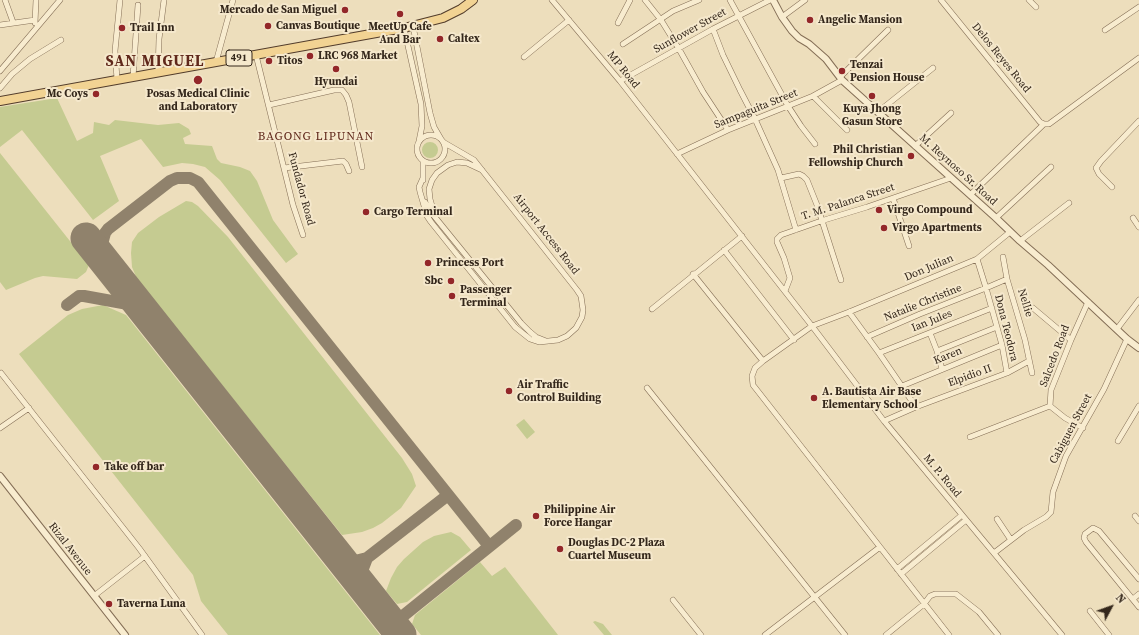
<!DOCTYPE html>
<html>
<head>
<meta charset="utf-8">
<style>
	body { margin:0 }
	#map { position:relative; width:1139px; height:635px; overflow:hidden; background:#eddebc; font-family:"Source Serif 4",serif }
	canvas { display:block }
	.north { position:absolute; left:1091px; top:587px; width:40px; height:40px; -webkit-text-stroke:3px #f5e8cc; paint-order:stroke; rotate:49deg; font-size:11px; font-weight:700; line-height:16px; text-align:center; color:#34271b }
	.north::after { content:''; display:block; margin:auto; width:14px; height:18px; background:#34271b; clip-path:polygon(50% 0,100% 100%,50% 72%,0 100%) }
</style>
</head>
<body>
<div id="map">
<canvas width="1139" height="635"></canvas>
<div class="north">N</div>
</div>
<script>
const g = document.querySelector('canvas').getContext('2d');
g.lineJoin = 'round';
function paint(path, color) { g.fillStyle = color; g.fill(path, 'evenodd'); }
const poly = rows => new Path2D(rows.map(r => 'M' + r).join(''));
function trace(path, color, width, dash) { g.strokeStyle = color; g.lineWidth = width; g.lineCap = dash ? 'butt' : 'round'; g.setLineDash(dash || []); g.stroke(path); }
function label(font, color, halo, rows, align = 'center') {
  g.font = font + ' "Source Serif 4",serif'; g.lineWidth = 4; g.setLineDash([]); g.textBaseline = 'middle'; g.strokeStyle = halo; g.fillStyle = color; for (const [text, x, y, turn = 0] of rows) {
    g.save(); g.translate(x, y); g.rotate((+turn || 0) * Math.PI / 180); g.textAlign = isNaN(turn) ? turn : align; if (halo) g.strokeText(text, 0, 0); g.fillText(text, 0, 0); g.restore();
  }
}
const green = poly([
	[57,98,77,141,93,133,94,122,109,125,115,120,158,125,179,123,189,129,191,134,183,138,185,144,212,146,217,159,221,163,240,167,250,171,257,181,273,220,298,254,286,263,220,180,205,167,193,164,182,163,163,167,141,139,100,156,119,201,93,220,22,130,0,147,0,107],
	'422 150a8 8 0 1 1 16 0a8 8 0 1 1-16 0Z',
	[0,153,89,265,86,272,77,279,43,276,35,278,6,290,0,282],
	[186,201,192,202,198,206,228,237,402,458,412,474,416,486,401,508,382,523,373,528,362,532,342,535,137,279,132,267,131,253,132,242,138,233,159,217],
	[103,305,126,315,380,635,228,635,201,601,193,575,19,354,68,315,82,309],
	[524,419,535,432,527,439,516,425],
	[451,532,460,537,471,550,407,602,397,604,386,591,391,578,397,567,404,559,423,542,434,536],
	[480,562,492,576,505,567,558,635,421,635,412,624,415,615],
	[595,621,603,624,612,635,604,635,593,622]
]);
const taxiway = poly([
	[106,264,101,248,105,233,108,229,170,181,177,178,190,178,198,182,489,546],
	[67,305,79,296,84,296,128,304,143,310],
	[334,551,340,556,349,561,355,561,367,558,448,495],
	[365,589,362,581,362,571,367,558],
	[393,624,516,525]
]);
const runway = poly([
	[86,238,401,635]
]);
const minor = poly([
	[5,0,13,22],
	[552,0,620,81,812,326,763,361,755,368,752,376,753,385,949,635],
	[645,0,661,20,679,49,703,92,728,130],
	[730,0,788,106,801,126,815,144],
	[941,0,1040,122,1044,124,1049,124,1139,58],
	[1029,0,1036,7],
	[782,17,805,0],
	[35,23,36,0],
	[618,23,630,0],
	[0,25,35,20],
	[413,26,430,113,434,127,441,139],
	[404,28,421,104,422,126,419,141],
	[713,29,723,55,740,90,755,119,778,170,796,230],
	[1105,30,1139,7],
	[623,44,673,11,699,0],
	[256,55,293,205,303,235],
	[524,57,569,20],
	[216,62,233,0],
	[0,71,60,0],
	[158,73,159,39,164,0],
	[133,77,138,5],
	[840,77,888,30],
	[117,79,115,51,120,0],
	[620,81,713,29,770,0],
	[0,88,12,74,30,59,61,40],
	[813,96,847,130],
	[269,105,334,90,342,90,346,95,349,102,362,167],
	[878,112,933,68],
	'417 149a14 14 0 1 1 28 0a14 14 0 1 1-28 0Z',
	[915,146,951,113],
	[677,154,728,130,813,96,842,80],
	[423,161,423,180],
	[284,168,343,161,346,164,349,171],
	[423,178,419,187,420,192,427,216,431,222,515,327,530,339,539,342,558,340,567,336,576,328,582,317,583,310,581,296,577,290,474,160,443,142],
	[781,178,799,174,803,176,807,180,817,205,841,280],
	[1112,187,1099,174,1096,168,1101,161,1139,121],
	[970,195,1044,124],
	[893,198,909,246],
	[425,202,430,211,521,323,530,332,536,337,546,341],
	[434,213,430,199,429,189,432,180,437,173,448,165,457,162,467,163,482,170],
	[996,218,1051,167],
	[1133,218,1139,227],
	[1010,232,977,259,849,312,812,326,884,421,1062,635],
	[1020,241,1069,203],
	[724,250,794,340],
	[1003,257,1007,279],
	[977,259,986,288,1007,279,1025,340,1032,373],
	[693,274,763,361],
	[785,291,790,278,784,258,777,242,777,239,781,235,821,221,867,207,951,178],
	[1033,308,1071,340],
	[652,309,742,236],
	[849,312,879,353,916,407],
	[1117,329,1139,300],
	[930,333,937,351],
	[867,337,920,314,986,288,1002,345,1007,373],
	[879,353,992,308],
	[942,369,937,351,997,327],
	[1,373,139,548,202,635],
	[902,386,1002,345],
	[647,388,845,635],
	[1050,406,1065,418,1083,428],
	[884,421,916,407,1007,373,1029,361],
	[0,428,29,408],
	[970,437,1050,406,1051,390,1071,340,1088,302],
	[1118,441,1139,406],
	[1135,516,1139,521],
	[997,519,1011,540],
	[994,553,1024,530,1046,517,1051,512,1053,492,1066,456,1104,389,1127,339],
	[897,569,962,515],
	[901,574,966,520],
	[1139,579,1099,531,1093,528,1085,534,1084,538,1086,542,1139,607],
	[94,596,145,556],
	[1133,599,1139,594],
	[673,600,701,635],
	[1090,611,1109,635],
	[765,635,880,547],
	[886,635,924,604,930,596,935,594,956,594,979,612,998,635]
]);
const tertiary = poly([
	[773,0,782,17,792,31,799,38,809,44,826,59,842,80,996,218,1020,241,1048,265,1127,339,1139,348],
	[0,476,125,635]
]);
const primary = poly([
	[0,101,404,28,443,18,461,9,473,0]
]);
const markers = [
	[345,10,4,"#932729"],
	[400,14,4,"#932729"],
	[810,20,4,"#932729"],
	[268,26,4,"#932729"],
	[122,28,4,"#932729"],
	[440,39,4,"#932729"],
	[310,56,4,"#932729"],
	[269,61,4,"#932729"],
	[336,69,4,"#932729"],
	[842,71,4,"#932729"],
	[198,80,5,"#932729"],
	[96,94,4,"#932729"],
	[872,96,4,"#932729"],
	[911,156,4,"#932729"],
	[879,210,4,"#932729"],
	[366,212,4,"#932729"],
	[884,228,4,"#932729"],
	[428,263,4,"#932729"],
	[451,281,4,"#932729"],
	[452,296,4,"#932729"],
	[509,391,4,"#932729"],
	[814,398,4,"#932729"],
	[96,467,4,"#932729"],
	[536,516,4,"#932729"],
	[560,549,4,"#932729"],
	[109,604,4,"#932729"]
];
const shields = [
	[239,58,26]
];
const shieldNames = [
	["491",239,58]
];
const poiNames = [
	["Mercado de San Miguel",337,10,"right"],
	["Angelic Mansion",818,20],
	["Canvas Boutique",276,26],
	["MeetUp Cafe",400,27,"center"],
	["And Bar",400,40,"center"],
	["Trail Inn",130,28],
	["Caltex",448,39],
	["LRC 968 Market",318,56],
	["Titos",277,61],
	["Tenzai",850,65],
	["Pension House",850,78],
	["Hyundai",336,82,"center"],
	["Mc Coys",88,94,"right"],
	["Posas Medical Clinic",198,94,"center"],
	["and Laboratory",198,107,"center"],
	["Kuya Jhong",872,109,"center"],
	["Gasun Store",872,122,"center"],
	["Phil Christian",903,150,"right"],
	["Fellowship Church",903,163,"right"],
	["Virgo Compound",887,210],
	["Cargo Terminal",374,212],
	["Virgo Apartments",892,228],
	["Princess Port",436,263],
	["Sbc",443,281,"right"],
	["Passenger",460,290],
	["Terminal",460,303],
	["Air Traffic",517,385],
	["Control Building",517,398],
	["A. Bautista Air Base",822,392],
	["Elementary School",822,405],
	["Take off bar",104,467],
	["Philippine Air",544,510],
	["Force Hangar",544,523],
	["Douglas DC-2 Plaza",568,543],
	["Cuartel Museum",568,556],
	["Taverna Luna",117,604]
];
const streetNames = [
	["Sunflower Street",690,31,-29],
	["Delos Reyes Road",1001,58,51],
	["MP Road",623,70,51],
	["Sampaguita Street",756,109,-22],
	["M. Reynoso Sr. Road",958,170,42],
	["Fundador Road",301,189,75],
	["T. M. Palanca Street",848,202,-18],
	["Airport Access Road",546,234,52],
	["Don Julian",929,268,-23],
	["Natalie Christine",923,303,-22],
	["Nellie",1025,303,73],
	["Ian Jules",932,321,-22],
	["Dona Teodora",1006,328,76],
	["Karen",948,356,-22],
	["Salcedo Road",1055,356,-69],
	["Elpidio II",970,376,-20],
	["Cabiguen Street",1071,429,-62],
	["M. P. Road",942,476,50],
	["Rizal Avenue",70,549,52]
];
const neighbourhoodNames = [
	["BAGONG LIPUNAN",316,137]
];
const districtNames = [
	["SAN MIGUEL",155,62]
];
paint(green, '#c5cb91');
trace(taxiway, '#90826c', 12);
trace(runway, '#90826c', 31);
trace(minor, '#846e56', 6);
trace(tertiary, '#846e56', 8);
trace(primary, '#523c2b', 10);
trace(minor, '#f8eccf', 5);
trace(tertiary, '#f8eccf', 6);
trace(primary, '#f2d393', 8);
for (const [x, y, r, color] of markers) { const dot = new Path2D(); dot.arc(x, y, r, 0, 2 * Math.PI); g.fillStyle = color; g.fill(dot); trace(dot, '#f5e8cc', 1.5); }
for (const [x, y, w] of shields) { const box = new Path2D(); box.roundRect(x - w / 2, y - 8, w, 16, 3); g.fillStyle = '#f5e8cc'; g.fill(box); trace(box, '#34271b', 1); }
label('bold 10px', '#34271b', null, shieldNames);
label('bold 11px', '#34271b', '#f5e8cc', poiNames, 'left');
label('11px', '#34271b', '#f5e8cc', streetNames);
g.letterSpacing = '1px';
label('12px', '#60281b', '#f5e8cc', neighbourhoodNames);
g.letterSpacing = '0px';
g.letterSpacing = '1px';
label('bold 15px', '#60281b', '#f5e8cc', districtNames);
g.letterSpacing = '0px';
</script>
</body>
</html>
